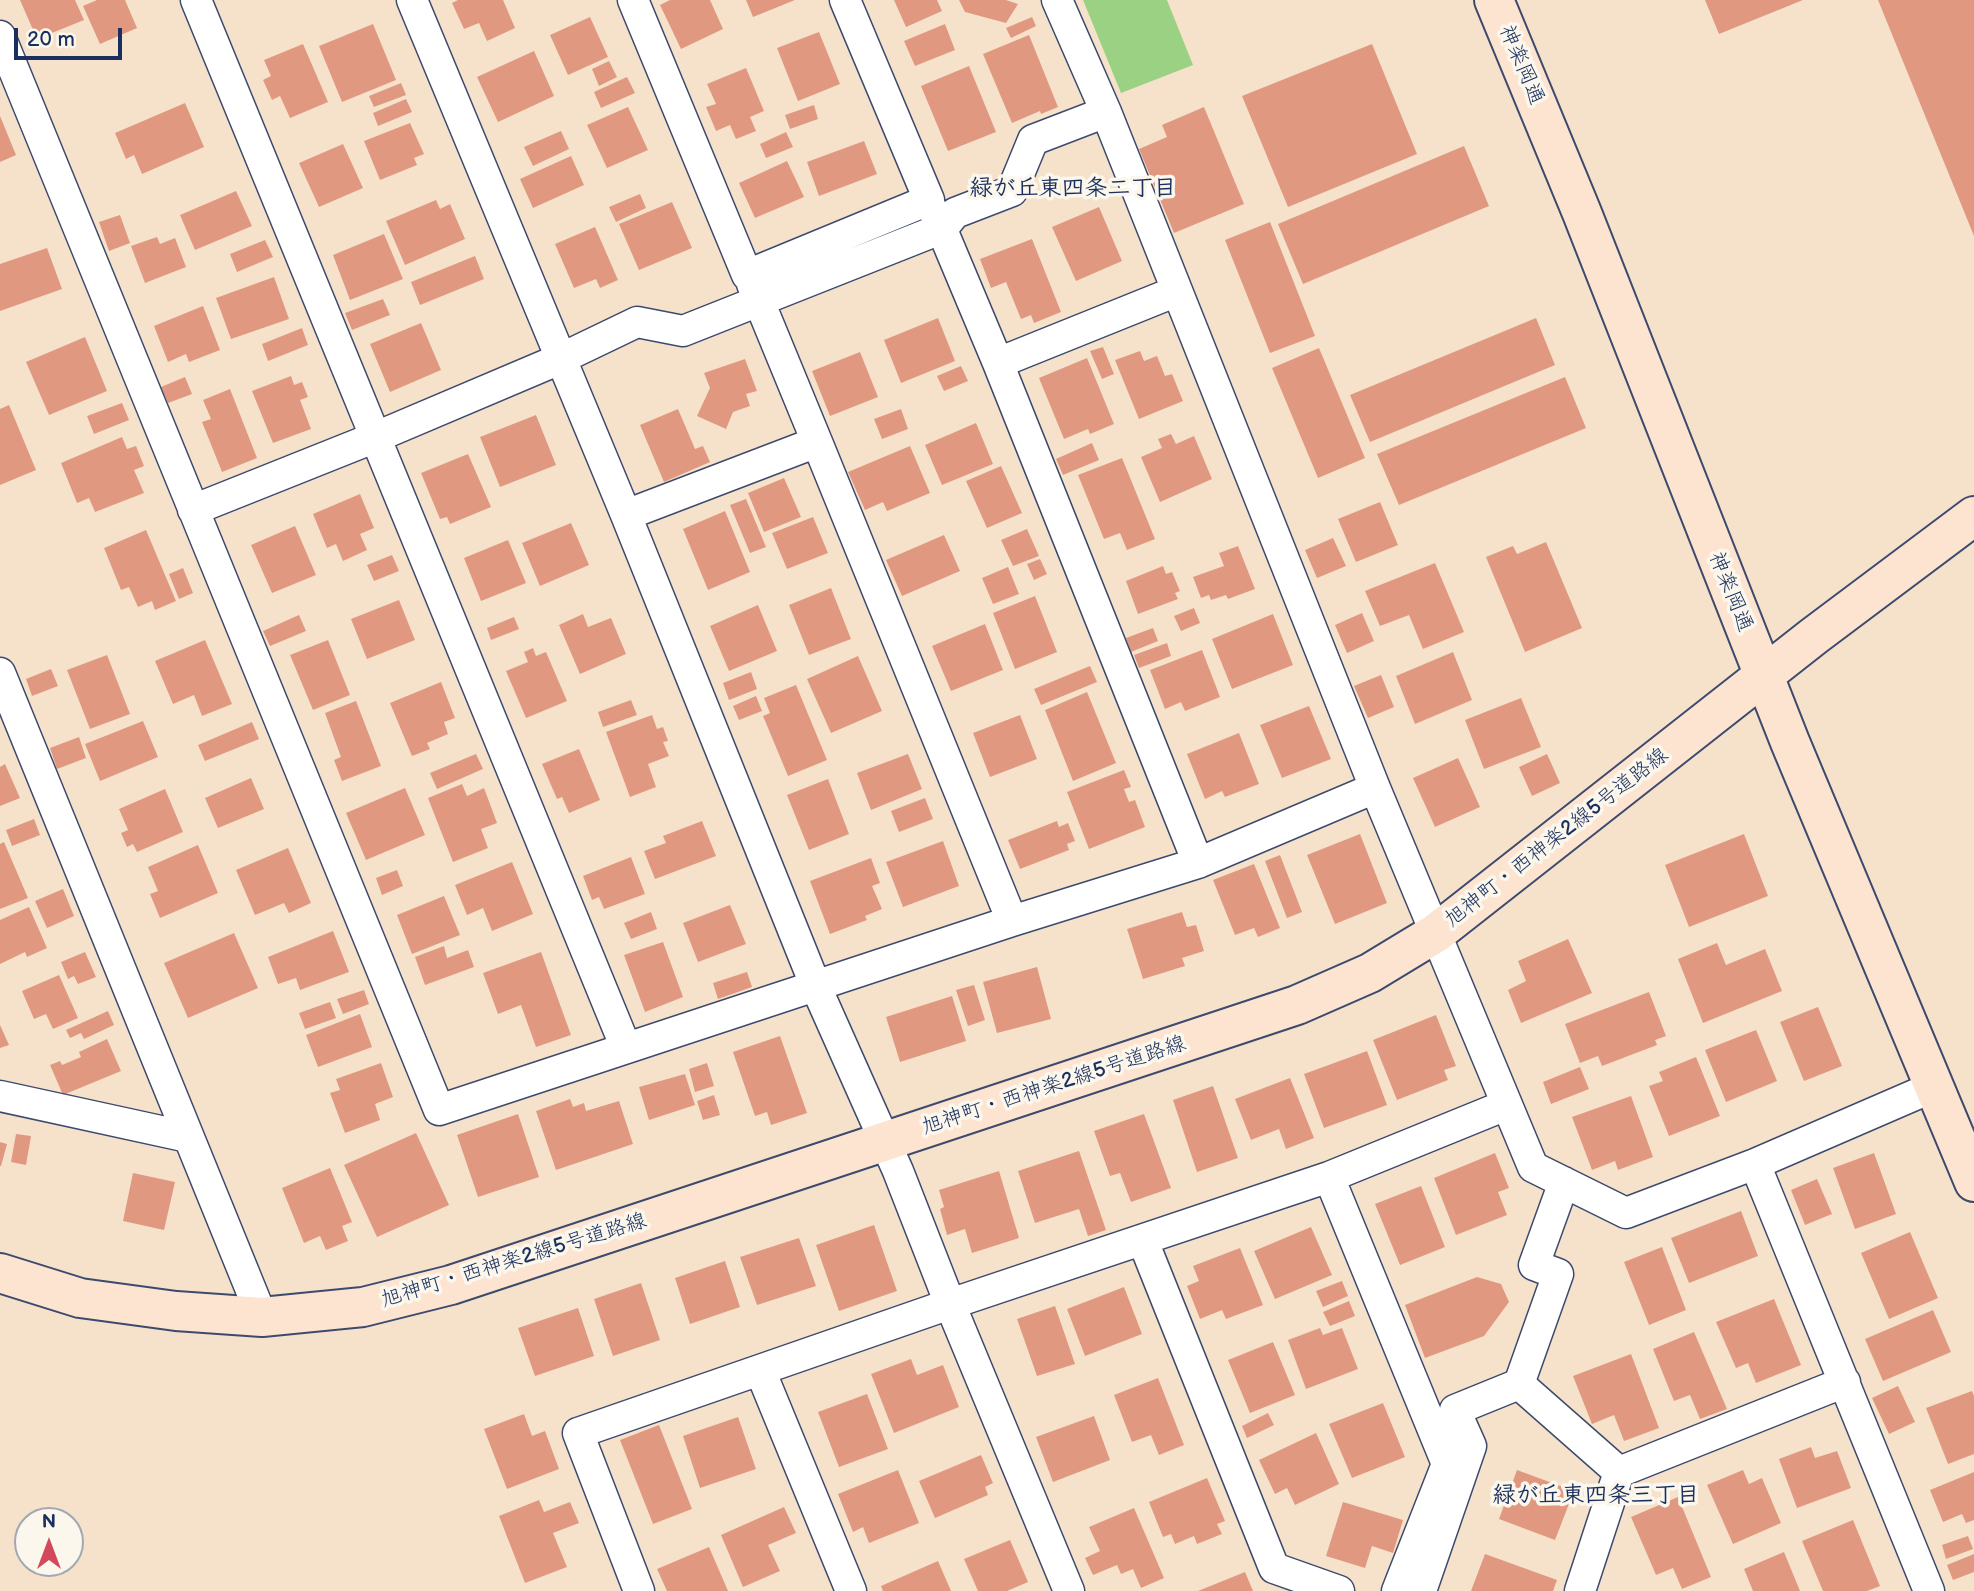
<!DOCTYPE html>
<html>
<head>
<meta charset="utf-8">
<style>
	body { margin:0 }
	#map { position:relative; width:1974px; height:1591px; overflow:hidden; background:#f6e2ca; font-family:"Balsamiq Sans",sans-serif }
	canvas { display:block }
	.north { position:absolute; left:14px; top:1507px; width:70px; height:70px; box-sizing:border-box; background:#fbf7ec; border:2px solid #a1a7b3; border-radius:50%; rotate:0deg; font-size:19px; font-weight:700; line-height:28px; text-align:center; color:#1b2f5e }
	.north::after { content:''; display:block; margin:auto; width:24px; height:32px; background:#d1495b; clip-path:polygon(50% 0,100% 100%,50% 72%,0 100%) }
	.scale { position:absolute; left:14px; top:28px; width:108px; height:32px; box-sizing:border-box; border:4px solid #1b2f5e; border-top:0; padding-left:9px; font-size:21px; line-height:24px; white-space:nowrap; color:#1b2f5e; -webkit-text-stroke:5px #fbf7ec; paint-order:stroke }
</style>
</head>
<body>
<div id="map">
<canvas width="1974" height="1591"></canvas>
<div class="north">N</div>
<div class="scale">20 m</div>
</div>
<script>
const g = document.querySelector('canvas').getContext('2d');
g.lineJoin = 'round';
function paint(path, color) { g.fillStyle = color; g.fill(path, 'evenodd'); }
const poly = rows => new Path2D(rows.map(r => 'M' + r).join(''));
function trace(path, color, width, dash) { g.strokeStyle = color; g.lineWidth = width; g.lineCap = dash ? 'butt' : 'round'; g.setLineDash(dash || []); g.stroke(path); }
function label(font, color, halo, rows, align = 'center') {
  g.font = font + ' "Balsamiq Sans","Klee One",sans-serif'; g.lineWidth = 7; g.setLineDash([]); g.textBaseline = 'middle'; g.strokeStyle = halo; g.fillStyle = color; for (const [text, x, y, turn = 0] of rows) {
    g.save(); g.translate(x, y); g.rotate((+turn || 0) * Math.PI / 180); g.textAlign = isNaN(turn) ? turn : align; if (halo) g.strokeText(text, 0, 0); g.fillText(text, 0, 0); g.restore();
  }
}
const green = poly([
	[1083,0,1167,0,1193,65,1121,93]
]);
const building = poly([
	[20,0,75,0,84,20,37,39],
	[97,0,125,0,137,28,100,44,83,6],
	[458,0,503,0,515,28,487,41,479,23,464,29,452,3],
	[670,0,710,0,723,29,681,49,660,5],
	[746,0,795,0,753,17],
	[894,0,937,0,942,11,906,27],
	[959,0,1006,0,1018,4,1006,23,965,12],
	[1705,0,1803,0,1719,34],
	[1878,0,1974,0,1974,236],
	[590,17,608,57,568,75,550,35],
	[1032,17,1036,26,1011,38,1006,28],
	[373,24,396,80,342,102,319,46],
	[945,24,955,50,915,66,904,41],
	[819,32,840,84,798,101,777,48],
	[1029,35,1058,107,1041,114,1040,111,1012,123,983,54],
	[303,44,328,102,290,118,280,96,272,100,263,80,271,76,264,60],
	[1372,44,1417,154,1288,207,1242,96],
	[534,51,554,96,498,122,477,77],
	[609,61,617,77,599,86,592,69],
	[969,66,996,132,948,151,921,86],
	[746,68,764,111,750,117,756,131,736,139,730,125,716,131,706,107,716,104,707,84],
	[627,77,635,93,601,108,594,92],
	[401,83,406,95,374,107,369,96],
	[406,99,412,112,378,126,373,113],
	[185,103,204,147,142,174,134,155,126,159,115,133],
	[814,105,818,119,790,129,785,115],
	[628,107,648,150,607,168,587,125],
	[1204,107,1244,204,1174,233,1139,149,1167,137,1162,125],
	[0,116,16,155,0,162],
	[410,123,424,154,414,158,417,165,380,180,364,141],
	[561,131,569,149,533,166,524,147],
	[786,132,793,147,766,158,760,144],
	[864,141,877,174,819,196,807,162],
	[343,144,363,188,319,207,299,163],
	[1464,146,1489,206,1303,284,1278,224],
	[571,156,584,185,533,208,520,179],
	[787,161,804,197,755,218,739,183],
	[236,191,252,226,195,250,180,215],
	[640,194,646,208,616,222,609,207],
	[436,200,440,209,450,204,465,239,405,265,386,221],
	[672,202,692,248,639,270,619,224],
	[1099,207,1122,261,1076,281,1052,227],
	[120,215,130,243,109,251,99,222],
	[1270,222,1315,336,1270,353,1225,240],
	[595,227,618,280,600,288,596,279,574,288,555,244],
	[384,234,403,279,350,300,333,255],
	[157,237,160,244,175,238,186,267,145,283,131,246],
	[1032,239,1061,312,1034,323,1031,315,1021,319,1006,282,991,288,980,259],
	[265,240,273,257,237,272,230,254],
	[47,248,62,289,0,311,0,264],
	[475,256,484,279,420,305,411,282],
	[274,277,289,319,231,339,216,298],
	[383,299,390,315,352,330,345,313],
	[203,306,220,350,189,362,186,354,168,362,154,326],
	[938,318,955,361,901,383,884,340],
	[1536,318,1555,365,1370,442,1350,395],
	[421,323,441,370,390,392,370,344],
	[302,328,308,345,268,361,262,344],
	[85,337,107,391,49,415,26,362],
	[1103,347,1114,374,1102,379,1090,351],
	[1319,348,1365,458,1318,478,1272,368],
	[1140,351,1144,361,1157,356,1165,376,1172,374,1183,401,1139,419,1115,360],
	[860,352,878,397,830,416,812,371],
	[1087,358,1114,424,1090,434,1088,429,1064,439,1039,378],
	[745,359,757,391,746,394,750,406,733,412,726,429,697,416,710,388,704,373],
	[961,366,968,381,944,391,937,376],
	[291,376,294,385,302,382,308,397,300,400,311,429,273,443,252,391],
	[185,377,192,394,168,403,161,387],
	[1565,377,1586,428,1399,505,1377,454],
	[230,389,257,458,222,472,202,422,211,419,203,400],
	[122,403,129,420,94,434,87,416],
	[9,405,36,470,0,485,0,409],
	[678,409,695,449,703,446,710,462,664,482,640,425],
	[901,409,908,429,882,439,874,419],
	[536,415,556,465,500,487,480,437],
	[976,423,993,464,942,485,925,445],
	[1171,434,1176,444,1194,436,1212,479,1160,502,1141,457,1162,448,1158,439],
	[122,437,127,449,136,446,144,466,134,470,144,493,95,512,89,498,77,503,61,463],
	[1092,443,1099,460,1063,475,1056,459],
	[910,446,930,493,887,511,883,502,865,510,848,472],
	[468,454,491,507,450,524,447,517,440,519,421,473],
	[1122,458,1155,539,1127,550,1120,533,1104,539,1078,475],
	[1001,466,1022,513,987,528,966,481],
	[784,478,801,517,764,532,748,493],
	[360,494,374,528,360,534,367,550,343,561,336,544,327,548,313,514],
	[746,499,766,547,750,553,730,505],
	[1380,502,1398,545,1356,562,1338,519],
	[725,511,750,572,708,590,683,529],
	[813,517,828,553,787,569,772,533],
	[571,523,589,565,540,586,522,543],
	[295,526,316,575,272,593,251,545],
	[1027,529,1039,556,1013,566,1001,540],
	[146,530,176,601,155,610,152,601,138,607,129,587,121,590,104,548],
	[944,535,960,571,902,596,886,560],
	[1333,538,1346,566,1317,578,1305,550],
	[508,540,526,583,481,601,464,558],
	[1546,542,1582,628,1525,652,1486,557,1513,546,1517,554],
	[1238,546,1255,589,1228,599,1226,595,1211,600,1209,595,1201,598,1193,577,1224,566,1219,553],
	[392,555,399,571,374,581,367,565],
	[1040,559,1047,574,1034,580,1027,564],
	[1435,563,1464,632,1423,649,1409,615,1380,626,1365,591],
	[1163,566,1166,574,1172,572,1180,591,1175,593,1178,599,1138,614,1126,581],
	[1008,567,1019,594,993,604,982,578],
	[183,568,193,593,179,599,169,574],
	[831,588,851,639,809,655,789,605],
	[1035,596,1057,652,1015,669,993,613],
	[399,600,415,640,367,659,351,619],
	[758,605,777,651,729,671,710,626],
	[1194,608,1200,623,1181,631,1174,616],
	[1362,613,1374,641,1347,653,1335,625],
	[583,614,588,627,611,618,626,654,580,674,559,625],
	[1273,614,1293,665,1232,689,1212,639],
	[299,615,306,631,270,646,263,631],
	[514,617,519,629,491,640,487,628],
	[985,624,1003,670,951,691,932,646],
	[1153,628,1158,641,1131,652,1126,638],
	[205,640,232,704,202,716,194,695,173,704,155,661],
	[328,640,350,695,313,710,290,655],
	[1167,643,1171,656,1139,668,1134,655],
	[533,648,536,656,546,652,567,701,526,718,506,671,528,662,524,652],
	[1202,650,1220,697,1185,711,1181,702,1165,709,1150,670],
	[1453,652,1472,700,1415,724,1396,676],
	[107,655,130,714,90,729,67,670],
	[858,656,882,711,831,733,807,679],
	[1090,666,1097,682,1041,705,1034,689],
	[51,669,58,686,32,696,26,679],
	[751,672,757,689,729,700,723,683],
	[1381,675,1394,707,1368,718,1354,686],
	[441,682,455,718,444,722,448,734,427,743,430,749,412,756,390,703],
	[796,685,827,760,788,776,763,716,770,713,764,698],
	[1087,692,1116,763,1073,781,1045,710],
	[756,696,762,711,739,720,733,706],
	[1521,698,1541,747,1484,769,1465,720],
	[631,700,637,715,603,727,598,712],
	[356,701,381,766,342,781,334,760,341,757,325,713],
	[1309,706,1331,759,1282,778,1260,725],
	[652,715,657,729,663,727,668,741,663,742,669,756,648,764,656,787,630,797,606,732],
	[1020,715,1037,759,990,777,973,733],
	[143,721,158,757,100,781,85,744],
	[252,722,259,739,205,761,198,745],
	[1239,733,1259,784,1225,797,1222,791,1205,799,1187,754],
	[79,737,86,758,57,769,50,748],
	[579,749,600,800,569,813,562,797,557,799,542,764],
	[476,754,483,769,437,789,430,773],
	[908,754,922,789,871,810,857,773],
	[1547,754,1560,783,1532,796,1519,767],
	[1458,758,1480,807,1435,827,1413,778],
	[5,764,20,798,0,806,0,767],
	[1124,770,1131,787,1124,789,1129,802,1135,800,1145,827,1089,849,1067,792],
	[251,778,264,809,218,828,205,798],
	[828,779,849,834,809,850,787,795],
	[462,784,467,796,484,788,497,823,481,829,488,848,453,862,428,798],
	[405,788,425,835,366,860,346,813],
	[165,789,183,832,137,852,133,844,127,847,121,833,128,830,119,809],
	[925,798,933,819,899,832,891,811],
	[34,819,40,835,12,846,6,830],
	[702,821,716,856,655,879,644,851,666,843,663,836],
	[1057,821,1059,827,1068,823,1075,841,1067,844,1069,850,1020,869,1008,840],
	[1360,834,1387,903,1335,924,1307,855],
	[1744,834,1768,896,1689,927,1665,865],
	[943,841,959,886,903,907,886,862],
	[4,842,28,898,0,909,0,844],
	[198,845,218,893,160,918,150,894,158,891,148,867],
	[288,848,311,903,289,913,284,903,255,915,236,870],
	[1280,855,1302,912,1287,918,1265,861],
	[631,857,645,894,604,909,599,897,592,900,583,876],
	[871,858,880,883,872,886,882,909,865,916,867,920,830,934,810,881],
	[512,862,533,914,492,931,483,908,467,915,455,885],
	[1254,864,1280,928,1258,937,1254,928,1235,935,1213,880],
	[397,870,403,886,382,895,376,878],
	[63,889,74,916,47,928,35,901],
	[444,896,460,935,412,954,397,915],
	[730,905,746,944,698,962,683,923],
	[29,907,47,948,27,957,25,952,0,964,0,920],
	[651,912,657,929,631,939,624,923],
	[1182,912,1187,927,1196,925,1204,951,1182,958,1185,966,1143,979,1127,929],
	[333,931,349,972,300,990,296,978,278,984,268,957],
	[234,933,258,988,188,1018,164,963],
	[1568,939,1592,993,1521,1023,1508,990,1526,981,1518,961],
	[663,942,683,997,645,1012,624,955],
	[1717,943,1726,965,1765,949,1782,991,1703,1023,1678,959],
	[444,946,447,958,468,950,474,967,425,985,415,957],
	[85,952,96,977,78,984,74,976,68,979,61,962],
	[541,952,571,1035,536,1047,521,1005,498,1014,483,973],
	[1037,967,1051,1019,997,1033,983,982],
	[747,972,752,987,718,999,713,983],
	[59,975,78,1018,53,1029,46,1014,34,1019,22,991],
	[974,985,985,1020,968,1026,956,990],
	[364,990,369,1004,343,1014,337,999],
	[1649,992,1666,1036,1655,1040,1657,1045,1602,1066,1598,1056,1580,1063,1565,1024],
	[952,996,966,1041,900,1062,886,1017],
	[330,1002,336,1018,305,1029,299,1013],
	[1818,1007,1842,1066,1804,1081,1780,1022],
	[108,1011,114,1025,84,1039,81,1033,70,1038,66,1030],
	[360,1014,372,1047,318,1067,306,1035],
	[1436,1015,1456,1066,1444,1070,1448,1080,1397,1100,1373,1040],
	[0,1025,9,1045,0,1048],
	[1756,1030,1777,1081,1726,1102,1705,1050],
	[780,1036,807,1113,771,1125,767,1112,755,1116,733,1052],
	[107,1039,121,1071,63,1095,50,1065,60,1061,62,1065,81,1057,79,1052],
	[1367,1051,1387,1105,1324,1128,1304,1074],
	[1696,1057,1720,1116,1669,1136,1649,1086,1663,1081,1659,1072],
	[381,1063,393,1097,375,1104,380,1120,345,1133,330,1093,340,1090,336,1079],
	[707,1063,714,1086,695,1092,689,1069],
	[1580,1067,1589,1089,1551,1104,1543,1082],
	[685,1074,695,1105,649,1120,639,1087],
	[1290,1078,1314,1138,1286,1149,1279,1129,1251,1140,1235,1099],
	[1213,1086,1238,1158,1197,1172,1173,1100],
	[714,1095,720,1115,703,1120,697,1101],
	[1631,1096,1653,1157,1618,1170,1615,1161,1592,1170,1572,1117],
	[570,1099,573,1107,584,1103,586,1111,619,1101,633,1144,556,1170,536,1111],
	[518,1114,539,1177,478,1197,457,1135],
	[1144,1114,1171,1188,1131,1202,1120,1173,1110,1176,1094,1131],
	[416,1133,449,1205,377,1237,344,1165],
	[16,1134,31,1136,26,1165,11,1162],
	[0,1142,7,1144,1,1166,0,1166],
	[1079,1151,1106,1230,1088,1236,1079,1209,1035,1223,1018,1171],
	[1495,1153,1509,1188,1498,1192,1507,1215,1456,1235,1434,1178],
	[1874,1153,1896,1214,1855,1229,1833,1168],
	[330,1168,352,1222,342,1226,348,1241,326,1250,320,1236,304,1243,282,1188],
	[999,1171,1019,1238,972,1253,965,1229,947,1235,940,1209,944,1207,939,1190],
	[133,1173,175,1182,164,1230,123,1221],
	[1817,1179,1832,1214,1805,1225,1791,1190],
	[1421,1186,1445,1247,1400,1265,1375,1204],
	[1741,1211,1758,1256,1689,1283,1671,1238],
	[874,1225,897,1291,839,1311,816,1245],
	[1311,1227,1332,1275,1275,1299,1254,1251],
	[1910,1232,1938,1298,1889,1319,1861,1253],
	[799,1238,816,1286,757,1305,740,1257],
	[1662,1247,1686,1310,1649,1325,1624,1262],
	[1240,1248,1263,1305,1226,1319,1222,1310,1200,1319,1187,1286,1199,1281,1193,1266],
	[725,1261,740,1307,690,1324,675,1278],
	[1477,1277,1501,1284,1509,1302,1484,1336,1425,1358,1405,1305],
	[1342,1281,1348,1296,1323,1307,1316,1291],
	[641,1283,660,1340,613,1356,594,1299],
	[1124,1287,1142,1334,1085,1356,1067,1309],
	[1774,1299,1801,1365,1756,1383,1748,1363,1736,1368,1716,1322],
	[1349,1301,1355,1316,1330,1326,1323,1312],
	[1055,1306,1075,1364,1037,1376,1017,1319],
	[578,1308,594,1356,535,1376,518,1328],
	[1933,1310,1951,1352,1883,1381,1865,1339],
	[1320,1328,1323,1335,1342,1328,1358,1369,1306,1389,1288,1340],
	[1694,1332,1727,1409,1700,1419,1690,1395,1674,1401,1653,1349],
	[1273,1342,1295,1395,1250,1413,1228,1360],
	[1631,1354,1659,1428,1624,1441,1614,1415,1592,1424,1573,1376],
	[911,1359,917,1375,943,1365,959,1407,894,1433,871,1374],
	[1158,1378,1184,1445,1159,1455,1151,1435,1132,1442,1114,1395],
	[1898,1386,1915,1422,1889,1434,1872,1398],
	[1972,1391,1974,1396,1974,1454,1948,1464,1926,1408],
	[867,1394,888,1449,839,1467,818,1412],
	[1383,1403,1405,1457,1352,1478,1329,1424],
	[1268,1413,1274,1425,1247,1438,1242,1426],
	[524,1414,532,1436,545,1431,559,1469,507,1489,484,1429],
	[1094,1416,1110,1460,1053,1482,1036,1437],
	[738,1417,756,1469,700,1488,683,1436],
	[659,1425,692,1509,653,1524,620,1440],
	[1316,1433,1339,1484,1295,1505,1287,1488,1275,1494,1259,1460],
	[1811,1447,1815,1458,1837,1451,1851,1488,1797,1508,1779,1459],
	[981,1455,993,1483,985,1487,988,1495,935,1518,919,1481],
	[898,1470,919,1523,869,1543,863,1527,853,1532,838,1494],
	[1517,1470,1574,1491,1555,1540,1499,1519],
	[1743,1470,1749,1484,1762,1478,1781,1523,1733,1544,1707,1485],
	[1974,1472,1974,1520,1966,1523,1962,1514,1943,1522,1930,1490],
	[1207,1478,1225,1521,1217,1524,1222,1534,1197,1544,1194,1536,1175,1544,1171,1534,1163,1537,1149,1502],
	[1678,1497,1711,1577,1682,1589,1673,1568,1656,1575,1631,1517],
	[539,1500,544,1512,570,1502,579,1523,553,1533,567,1567,525,1583,499,1516],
	[1343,1502,1403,1520,1393,1553,1372,1546,1365,1568,1326,1556],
	[784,1507,796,1533,768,1545,780,1571,743,1587,721,1535],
	[1134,1508,1164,1578,1141,1588,1133,1569,1121,1574,1117,1565,1093,1575,1085,1558,1100,1551,1089,1527],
	[1853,1520,1880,1586,1867,1591,1823,1591,1802,1541],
	[1968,1536,1973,1549,1946,1559,1942,1545],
	[1010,1540,1028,1582,1007,1591,978,1591,964,1559],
	[709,1547,728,1591,667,1591,657,1569],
	[1784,1552,1800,1591,1753,1591,1744,1569],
	[1485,1554,1557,1580,1553,1591,1471,1591],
	[1974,1554,1974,1572,1953,1580,1947,1565],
	[938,1561,951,1591,883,1591,881,1586],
	[1245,1572,1253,1591,1198,1591]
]);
const street = poly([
	[196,0,626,1048],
	[412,0,626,515,816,987,898,1171,950,1304,1069,1591],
	[633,0,747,275,929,200,845,0],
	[1057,0,1106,112,1375,788,1533,1167,1626,1213,1755,1164,1933,1087],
	[0,36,439,1110,1012,921,1198,863,1375,788],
	[935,213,998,363],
	[752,284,817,442],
	[1177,291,998,363,1198,863],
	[193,510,376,437,560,359,637,322,683,331,943,228,955,213,1012,191,1033,140,1106,112],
	[626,515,817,442,1012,921],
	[0,673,262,1317],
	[0,1096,188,1137],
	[1755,1164,1929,1591],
	[1329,1177,1447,1464,1397,1591],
	[1143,1241,1274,1568,1339,1591],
	[760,1370,851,1591],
	[1519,1384,1619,1472],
	[639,1591,578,1433,950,1304,1329,1177,1506,1105],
	[1421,1591,1471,1446,1455,1410,1519,1384,1558,1274,1534,1265,1564,1182],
	[1580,1591,1619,1472,1845,1382]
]);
const secondary = poly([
	[1494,0,1582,213,1790,742,1974,1182],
	[0,1273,80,1298,176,1311,262,1317,363,1307,451,1285,1297,1005,1370,973,1436,933,1814,636,1974,516]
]);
const streetNames = [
	["神楽岡通",1521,65,67],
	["神楽岡通",1730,592,68],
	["旭神町・西神楽2線5号道路線",1557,838,-38],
	["旭神町・西神楽2線5号道路線",1054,1086,-18],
	["旭神町・西神楽2線5号道路線",514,1261,-17]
];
const neighbourhoodNames = [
	["緑が丘東四条二丁目",1073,189],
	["緑が丘東四条三丁目",1596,1496]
];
paint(green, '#9bd183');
paint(building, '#e09980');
trace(street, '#3c4a6e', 33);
trace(secondary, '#3c4a6e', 42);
trace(street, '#fff', 30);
trace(secondary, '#fde4d0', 38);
label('21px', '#1b2f5e', '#fbf7ec', streetNames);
label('bold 23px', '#1b2f5e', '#fbf7ec', neighbourhoodNames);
</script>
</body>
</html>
